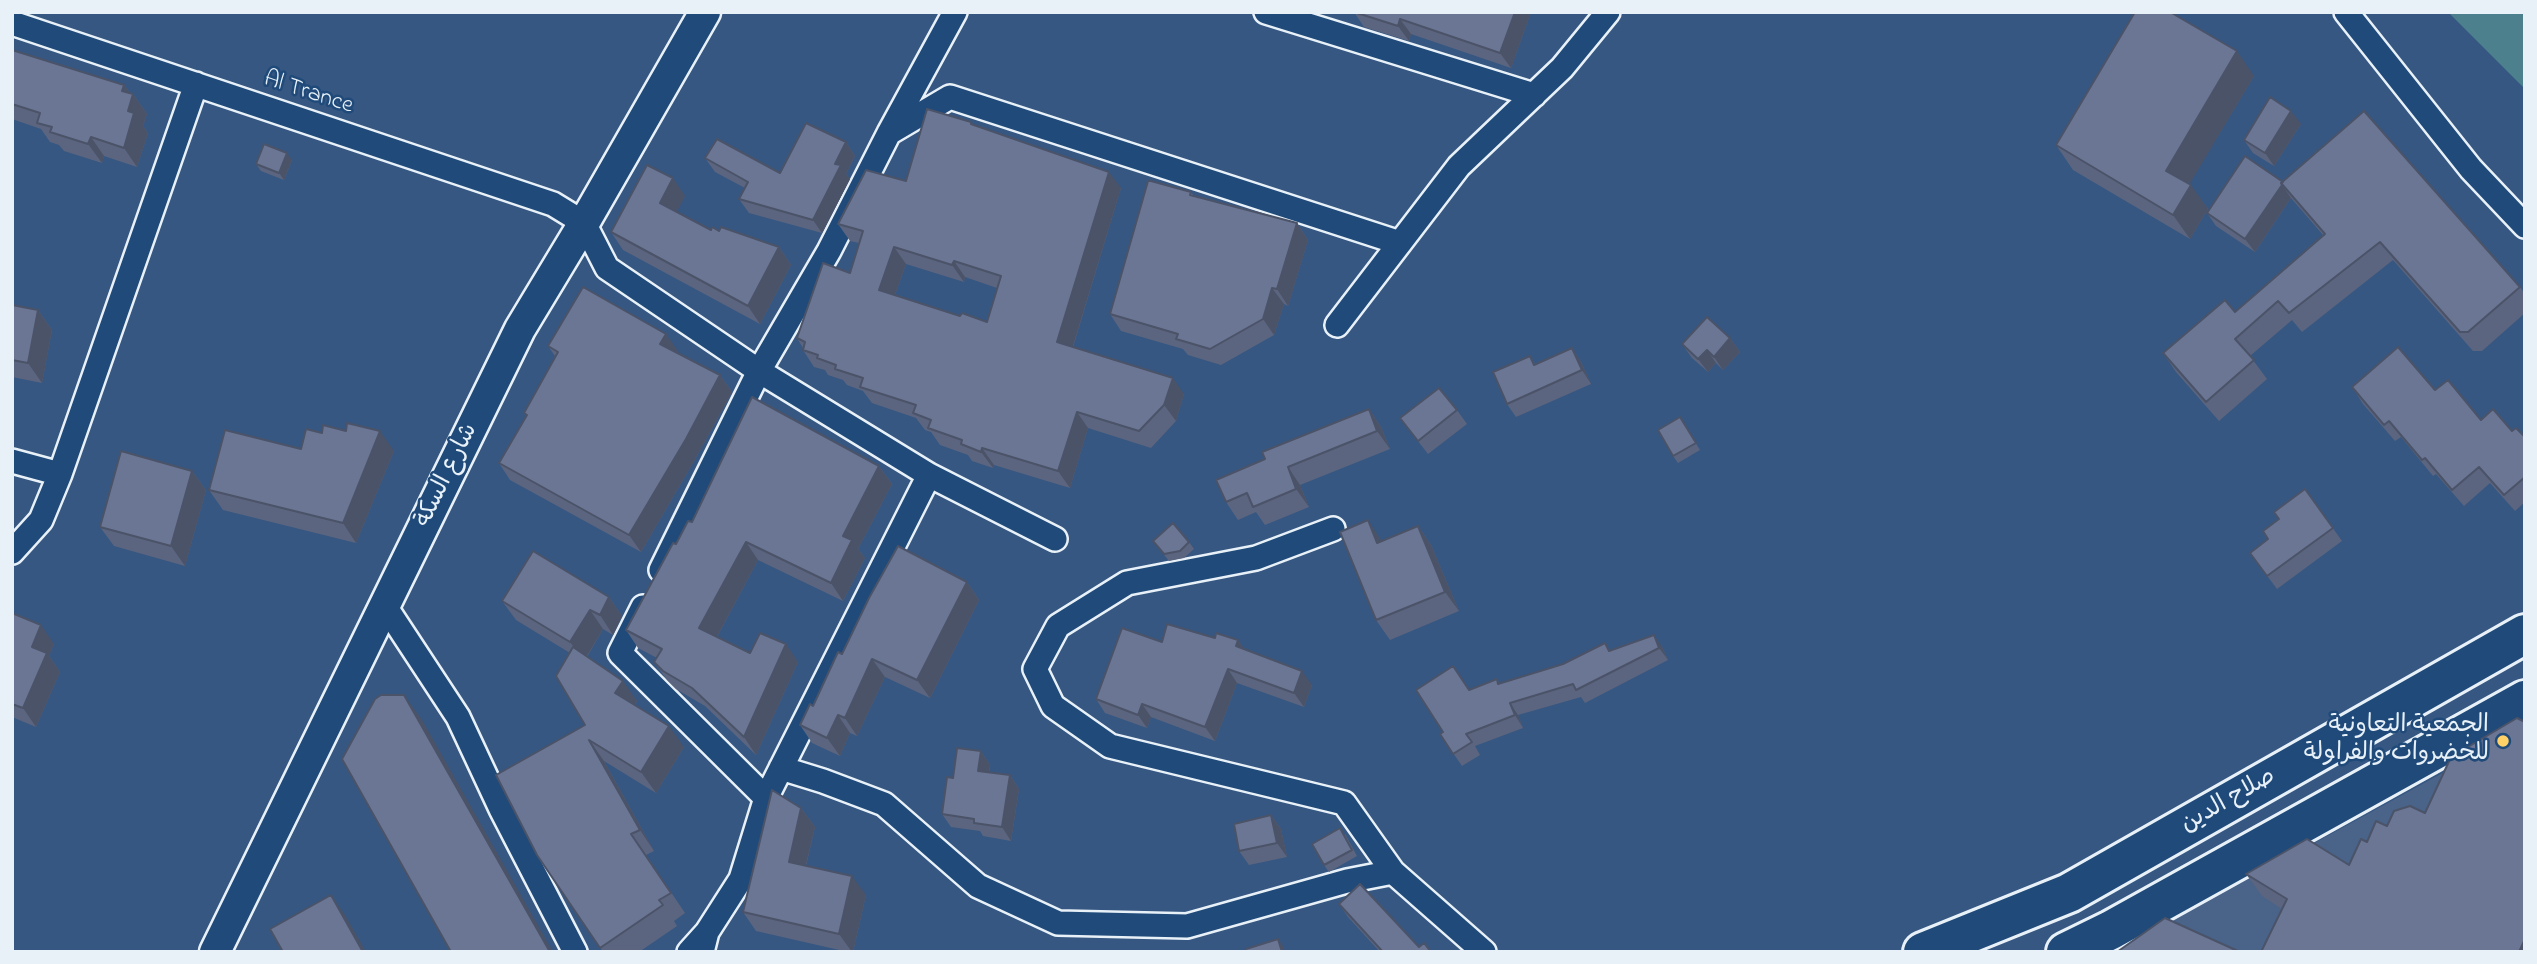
<!DOCTYPE html>
<html>
<head>
<meta charset="utf-8">
<style>
	body { margin:0 }
	#map { position:relative; width:2537px; height:964px; overflow:hidden; background:#365782; font-family:"Indie Flower",sans-serif }
	canvas { display:block }
	.frame { position:absolute; inset:0; border:14px solid #e8f1f8; pointer-events:none }
</style>
</head>
<body>
<div id="map">
<canvas width="2537" height="964"></canvas>
<div class="frame"></div>
</div>
<script>
const g = document.querySelector('canvas').getContext('2d');
g.lineJoin = 'round';
function paint(path, color) { g.fillStyle = color; g.fill(path, 'evenodd'); }
const poly = rows => new Path2D(rows.map(r => 'M' + r).join(''));
function trace(path, color, width, dash) { g.strokeStyle = color; g.lineWidth = width; g.lineCap = dash ? 'butt' : 'round'; g.setLineDash(dash || []); g.stroke(path); }
function label(font, color, halo, rows, align = 'center') {
  g.font = font + ' "Indie Flower","Playpen Sans Arabic",sans-serif'; g.lineWidth = 5; g.setLineDash([]); g.textBaseline = 'middle'; g.strokeStyle = halo; g.fillStyle = color; for (const [text, x, y, turn = 0] of rows) {
    g.save(); g.translate(x, y); g.rotate((+turn || 0) * Math.PI / 180); g.textAlign = isNaN(turn) ? turn : align; if (halo) g.strokeText(text, 0, 0); g.fillText(text, 0, 0); g.restore();
  }
}
const built = poly([
	[2525,728,2525,952,2115,952]
]);
const green = poly([
	[2448,12,2525,12,2525,89]
]);
const minor = poly([
	[1266,12,1534,95],
	[2346,12,2471,169,2525,226],
	[12,23,553,204,584,223,607,268,759,371,929,475,1055,539],
	[889,133,950,97,1400,243],
	[1337,325,1459,166,1562,68,1608,12],
	[12,461,60,474],
	[1333,529,1256,558,1127,583,1058,626,1035,669,1053,706,1110,746,1344,803,1393,872,1484,952],
	[12,552,41,520,60,474,196,84],
	[661,570,759,371,829,251,889,133,955,12],
	[385,606,458,717,501,809,575,952],
	[643,607,620,653,766,798],
	[781,768,823,781,884,804,978,886,1058,923,1187,926,1347,881,1393,872],
	[707,932,741,879,766,798,929,475],
	[689,952,707,932,702,952]
]);
const tertiary = poly([
	[215,952,520,329,584,223,705,12]
]);
const trunk = poly([
	[1923,952,2069,893,2525,634],
	[2066,952,2111,930,2525,700]
]);
const wall = poly([
	[1354,12,1531,12,1511,68,1411,34,1409,41,1364,27],
	[12,50,124,85,130,93,133,94,147,114,143,126,148,133,137,167,104,156,102,163,64,151,59,145,50,142,41,129,12,119],
	[2254,76,2189,184,2208,209,2190,239,2073,170,2056,145],
	[971,122,974,125,1121,188,1073,347,1184,394,1176,421,1151,448,1088,428,1070,488,994,465,993,468,972,461,968,455,940,445,931,432,925,430,916,418,872,403,863,391,847,385,843,380,828,375,825,370,814,367,803,350,803,348,797,338,850,273,859,243,850,241,838,224,906,181],
	[906,264,964,282,965,277,997,288,987,322,960,316,895,295],
	[2301,124,2274,166,2253,153,2244,140],
	[846,142,855,156,846,174,850,179,822,233,749,213,739,199,745,188,715,172,705,158,780,173],
	[292,160,284,180,261,171,256,164],
	[2283,182,2520,287,2525,294,2525,313,2482,351,2473,351,2393,260,2302,332,2292,320,2250,356,2267,379,2219,421,2176,372,2163,353,2235,312,2323,235,2291,198,2255,252,2216,226,2207,213],
	[1191,192,1193,195,1297,223,1308,240,1288,306,1284,304,1274,335,1221,365,1188,355,1183,349,1121,331,1110,314],
	[685,196,676,212,711,230,719,231,779,247,791,265,760,324,623,250,611,232],
	[12,305,38,310,52,330,42,383,12,377],
	[1730,338,1740,352,1723,370,1716,363,1708,372,1692,358,1682,344],
	[548,346,678,351,677,353,720,375,732,392,697,456,641,552,510,480,499,463,526,416,524,413,555,356],
	[1572,348,1581,362,1591,384,1516,417,1507,404,1530,356,1535,364],
	[2352,387,2435,390,2481,420,2512,431,2525,437,2525,502,2515,511,2490,483,2464,506,2436,474,2433,476,2401,437,2395,441,2363,404],
	[1369,409,1381,427,1390,449,1300,485,1309,507,1265,525,1256,512,1238,520,1226,502,1265,459],
	[1457,410,1467,424,1428,454,1400,418],
	[1680,417,1700,450,1678,463,1673,456],
	[346,431,394,451,356,543,223,510,209,490,301,449,322,433],
	[879,466,892,484,858,549,865,558,843,601,758,560,717,637,750,653,798,662,756,755,705,706,676,689,667,680,654,662,657,658,638,648,626,630,676,544,692,522],
	[192,471,206,490,185,566,114,546,100,527],
	[2305,489,2342,541,2277,589,2250,553,2268,539,2279,519],
	[1418,526,1431,545,1459,611,1390,640,1376,620,1382,541],
	[1153,541,1189,542,1194,549,1184,558,1169,561],
	[967,582,979,600,930,698,885,677,857,736,850,733,840,756,812,743,800,725,813,706,842,654],
	[609,597,622,616,613,635,603,629,587,657,637,701,635,705,684,747,656,793,604,761,654,851,646,855,685,913,674,921,677,926,639,952,603,952,537,855,585,725,570,653,516,620,502,601],
	[12,613,54,644,49,656,60,672,36,727,12,717],
	[1215,638,1238,640,1244,649,1312,685,1304,707,1237,683,1215,741,1151,717,1147,728,1105,713,1096,699,1162,642],
	[1605,643,1610,651,1662,647,1668,660,1585,703,1581,697,1518,715,1523,728,1475,746,1480,755,1462,766,1440,734,1443,732,1470,690,1497,679,1500,684,1563,664],
	[981,751,990,765,989,773,1010,775,1019,789,1011,841,983,836,980,831,951,827,942,814,953,778],
	[801,808,815,827,806,866,866,895,853,952,848,952,756,931,743,912],
	[2425,813,2525,952,2282,909,2262,896,2246,874,2349,865,2367,842,2387,826],
	[1271,815,1281,829,1287,857,1249,865,1239,851],
	[1345,834,1357,856,1329,872,1324,865],
	[1339,904,1419,947,1431,952,1380,952,1348,917]
]);
const shadedWall = poly([
	[1515,12,1531,12,1511,68,1500,53],
	[1400,19,1411,34,1409,41,1398,26],
	[2237,51,2254,76,2183,195,2166,171],
	[124,85,133,97,133,94,147,114,143,126,148,133,137,167,124,148,128,111,122,91],
	[2291,111,2301,124,2274,166,2265,153],
	[91,137,104,156,102,163,88,144],
	[846,142,855,156,846,174,850,179,822,233,813,220,835,164],
	[287,153,292,160,284,180,279,173],
	[1109,172,1121,188,1069,359,1057,342],
	[673,178,685,196,672,221,660,203],
	[2191,185,2208,209,2190,239,2173,215],
	[2282,185,2291,198,2255,252,2245,239],
	[1297,223,1308,240,1288,306,1277,289],
	[779,247,791,265,760,324,748,306],
	[894,247,906,264,891,306,879,290],
	[954,261,965,277,964,282,952,265],
	[1272,288,1284,304,1274,335,1263,319],
	[38,310,52,330,42,383,28,363],
	[666,334,678,351,672,361,660,344],
	[1730,338,1740,352,1723,370,1714,357],
	[1572,348,1581,362,1591,384,1582,370],
	[1707,350,1716,363,1708,372,1698,359],
	[720,375,732,392,697,456,641,552,629,535],
	[1173,378,1184,394,1176,421,1164,405],
	[1369,409,1381,427,1390,449,1377,431],
	[1077,412,1088,428,1070,488,1058,471],
	[380,431,394,451,356,543,343,523],
	[982,448,994,465,993,468,981,452],
	[879,466,892,484,858,549,865,558,843,601,831,583,843,536],
	[1288,467,1300,485,1309,507,1296,489],
	[192,471,206,490,185,566,171,546],
	[1368,520,1381,540,1391,562,1377,543],
	[1418,526,1431,545,1459,611,1445,592],
	[746,542,758,560,712,646,699,628],
	[967,582,979,600,930,698,917,680],
	[609,597,622,616,613,635,600,615],
	[590,610,603,629,584,661,570,642],
	[41,625,54,644,49,656,60,672,36,727,23,708,32,647],
	[1654,635,1662,647,1668,660,1659,648],
	[1238,640,1248,654,1236,646],
	[786,644,798,662,756,755,744,737],
	[872,659,885,677,857,736,845,718],
	[1228,669,1237,683,1215,741,1205,727],
	[1302,671,1312,685,1304,707,1294,693],
	[623,681,637,701,630,714,615,693],
	[404,695,422,720,553,952,550,952],
	[1510,703,1518,715,1523,728,1515,715],
	[1142,704,1151,717,1147,728,1138,715],
	[838,715,850,733,840,756,827,738],
	[669,726,684,747,656,793,641,772],
	[589,740,604,761,654,851,640,830],
	[981,751,990,765,987,784,978,771],
	[1010,775,1019,789,1011,841,1002,827],
	[801,808,815,827,802,881,789,862],
	[1271,815,1281,829,1287,857,1277,843],
	[852,876,866,895,853,952,852,952,839,934],
	[331,895,345,915,366,952,363,952],
	[1278,939,1283,946,1285,952,1282,952],
	[2525,939,2525,952,2519,952]
]);
const building = poly([
	[1354,12,1515,12,1500,53,1400,19,1398,26,1354,12],
	[2135,12,2170,12,2237,51,2166,171,2191,185,2173,215,2056,145,2135,12],
	[12,50,124,85,122,91,133,94,128,111,134,113,124,148,91,137,88,144,50,132,52,127,37,123,40,113,12,104,12,50],
	[2270,97,2291,111,2265,153,2244,140,2270,97],
	[927,109,971,122,971,124,1109,172,1057,342,1173,378,1164,405,1139,431,1077,412,1058,471,982,448,981,452,961,444,962,440,928,428,931,420,913,413,916,405,860,387,863,378,835,369,836,365,817,358,818,355,803,350,805,342,797,338,823,263,850,273,863,231,838,224,866,170,906,181,927,109],
	[894,247,952,265,954,261,1001,276,987,322,962,313,960,316,879,290,894,247],
	[2364,111,2520,287,2468,332,2460,332,2380,242,2289,313,2278,301,2235,339,2254,360,2206,402,2163,353,2225,300,2235,312,2325,234,2281,183,2364,111],
	[806,123,846,142,835,164,841,165,813,220,739,199,748,182,705,158,717,139,780,173,806,123],
	[264,144,287,153,279,173,256,164,264,144],
	[2245,156,2283,182,2281,183,2282,185,2245,239,2207,213,2245,156],
	[647,165,673,178,660,203,711,230,712,227,719,231,721,227,779,247,748,306,611,232,647,165],
	[1148,181,1151,181,1191,192,1190,195,1297,223,1277,289,1272,288,1263,319,1210,349,1176,339,1178,334,1110,314,1148,181],
	[583,287,666,334,660,344,720,375,686,439,629,535,499,463,527,415,524,413,558,352,548,346,583,287],
	[12,305,38,310,28,363,12,360,12,305],
	[1707,317,1730,338,1714,357,1707,350,1698,359,1682,344,1707,317],
	[2398,347,2435,390,2448,380,2481,420,2493,409,2512,431,2516,428,2525,437,2525,477,2504,495,2479,467,2452,490,2425,458,2422,460,2389,421,2384,425,2352,387,2398,347],
	[1572,348,1582,370,1507,404,1493,372,1530,356,1534,365,1572,348],
	[1439,388,1457,410,1418,441,1400,418,1439,388],
	[752,397,879,466,843,536,852,540,831,583,746,542,699,628,750,653,760,633,786,644,744,737,692,688,663,671,654,662,662,649,626,630,673,543,676,544,688,521,692,522,752,397],
	[1369,409,1377,431,1288,467,1296,489,1253,507,1247,493,1226,502,1216,480,1265,459,1262,452,1369,409],
	[1680,417,1696,443,1673,456,1658,430,1680,417],
	[347,423,380,431,343,523,209,490,225,430,301,449,306,429,322,433,323,425,346,431,347,423],
	[121,451,192,471,171,546,100,527,121,451],
	[2305,489,2333,528,2267,576,2250,553,2268,539,2263,531,2279,519,2274,512,2305,489],
	[1368,520,1377,543,1418,526,1445,592,1376,620,1340,532,1368,520],
	[1173,523,1189,542,1180,551,1164,554,1153,541,1173,523],
	[898,546,967,582,917,680,872,659,845,718,838,715,827,738,800,725,810,704,813,706,838,652,842,654,869,598,898,546],
	[533,551,609,597,600,615,590,610,570,642,502,601,533,551],
	[12,613,41,625,32,647,47,653,23,708,12,704,12,613],
	[1167,624,1215,638,1216,633,1238,640,1236,646,1302,671,1294,693,1228,669,1205,727,1142,704,1138,715,1096,699,1122,628,1162,642,1167,624],
	[1654,635,1659,648,1576,690,1573,684,1510,703,1515,715,1466,734,1472,742,1453,754,1440,734,1443,732,1416,690,1453,666,1469,690,1497,679,1498,684,1563,664,1605,643,1609,651,1654,635],
	[573,647,623,681,615,693,669,726,641,772,589,740,640,830,631,834,671,893,659,900,663,905,600,948,537,855,496,775,585,725,556,676,573,647],
	[381,695,404,695,550,952,451,952,342,759,375,699,381,695],
	[2517,718,2525,722,2525,939,2519,952,2261,952,2287,899,2246,874,2307,839,2349,865,2361,839,2367,842,2376,821,2387,826,2394,811,2410,806,2425,813,2451,757,2517,718],
	[957,748,981,751,978,771,1010,775,1002,827,974,823,974,819,942,814,947,777,953,778,957,748],
	[772,790,801,808,789,862,852,876,839,934,743,912,772,790],
	[1271,815,1277,843,1239,851,1234,824,1271,815],
	[1340,828,1352,850,1324,865,1312,844,1340,828],
	[1360,884,1419,947,1424,943,1431,952,1383,952,1339,904,1360,884],
	[331,895,363,952,283,952,270,929,331,895],
	[2165,918,2240,952,2117,952,2165,918],
	[1278,939,1282,952,1246,952,1246,949,1278,939]
]);
const markers = [
	[2503,741,7,"#ffd166"]
];
const streetNames = [
	["Al Trance",308,94,18],
	["شارع السكة",448,476,-64],
	["صلاح الدين",2229,802,-30]
];
const poiNames = [
	["الجمعية التعاونية",2489,727],
	["للخضروات والفراولة",2489,755]
];
paint(built, '#496389');
paint(green, '#4c808d');
trace(minor, '#e8f1f8', 28);
trace(tertiary, '#e8f1f8', 35);
trace(trunk, '#e8f1f8', 44);
trace(minor, '#1f4a7a', 23);
trace(tertiary, '#1f4a7a', 30);
trace(trunk, '#1f4a7a', 38);
paint(wall, '#5c657f');
paint(shadedWall, '#4b5368');
paint(building, '#6b7694');
trace(building, '#4b5368', 2);
for (const [x, y, r, color] of markers) { const dot = new Path2D(); dot.arc(x, y, r, 0, 2 * Math.PI); g.fillStyle = color; g.fill(dot); trace(dot, '#1f4a7a', 2.5); }
label('24px', '#e8f1f8', '#1f4a7a', streetNames);
label('24px', '#e8f1f8', '#1f4a7a', poiNames, 'right');
</script>
</body>
</html>
